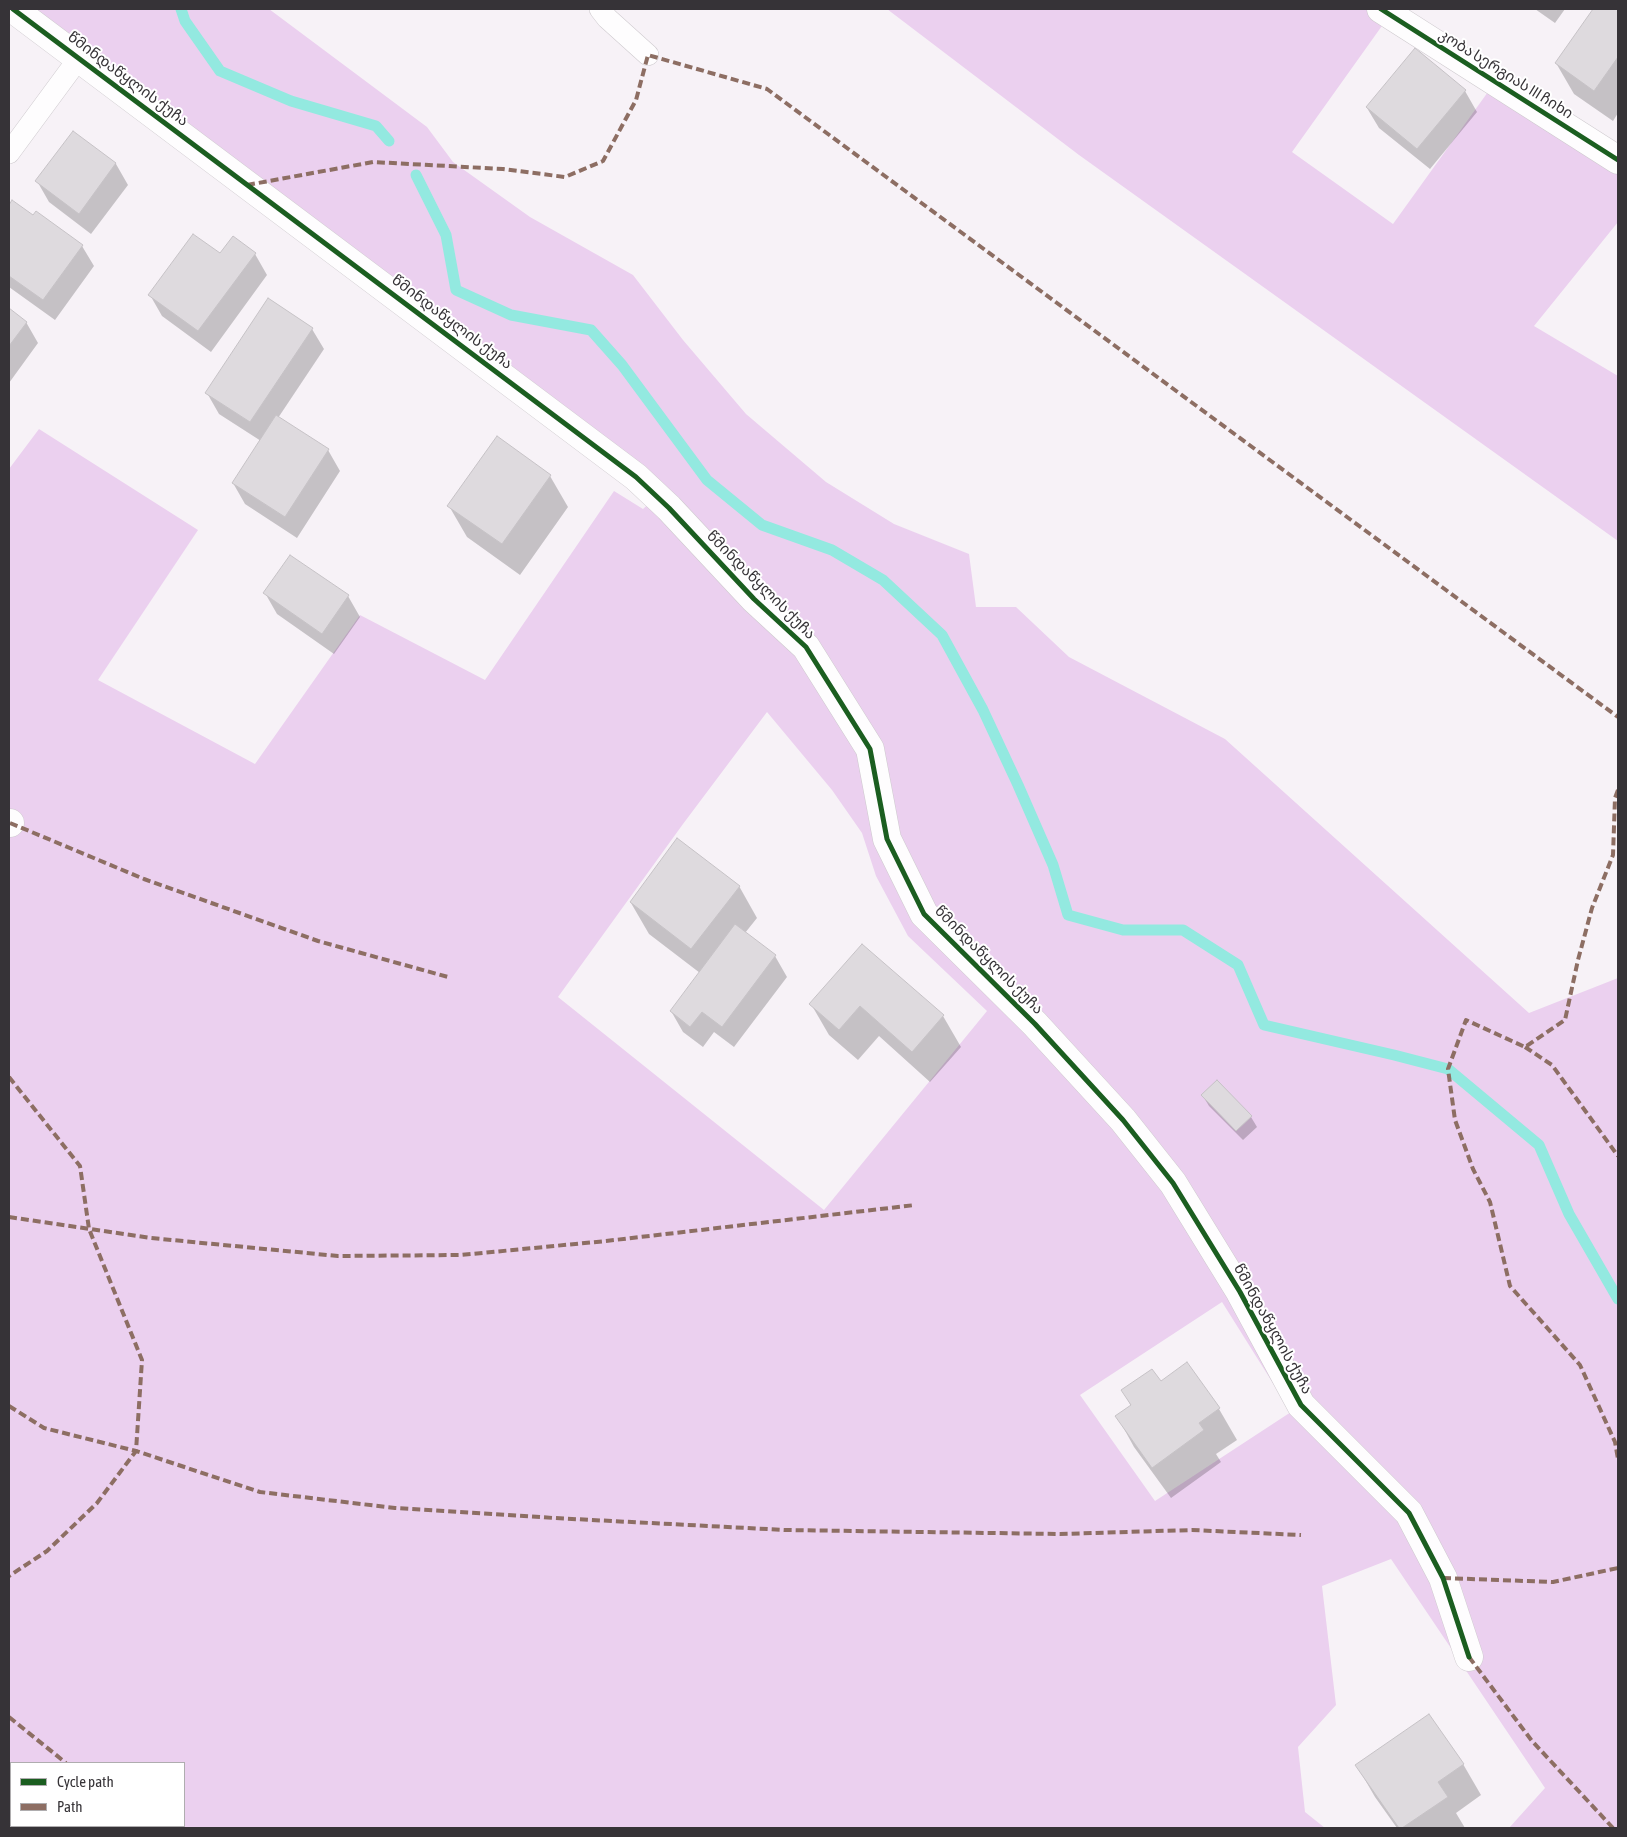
<!DOCTYPE html>
<html>
<head>
<meta charset="utf-8">
<style>
	body { margin:0 }
	#map { position:relative; width:1627px; height:1837px; overflow:hidden; background:#f7f2f7; font-family:"Asap Condensed",sans-serif }
	canvas { display:block }
	.frame { position:absolute; inset:0; border:10px solid #363337; pointer-events:none }
	.legend { position:absolute; left:10px; top:1762px; width:175px; height:65px; box-sizing:border-box; background:#fff; border:1px solid #afadaf; margin:0; padding:6px 9px; list-style:none; font-size:15px; color:#363337 }
	.legend li { display:flex; align-items:center; gap:10px; height:25px }
	.legend b { width:25px; border:1px solid #afadaf }
</style>
</head>
<body>
<div id="map">
<canvas width="1627" height="1837"></canvas>
<div class="frame"></div>
<ul class="legend">
<li><b style="height:6px;background:#1b5e20"></b>Cycle path</li>
<li><b style="height:6px;background:#8d6e63"></b>Path</li>
</ul>
</div>
<script>
const g = document.querySelector('canvas').getContext('2d');
g.lineJoin = 'round';
function paint(path, color) { g.fillStyle = color; g.fill(path, 'evenodd'); }
const poly = rows => new Path2D(rows.map(r => 'M' + r).join(''));
function trace(path, color, width, dash) { g.strokeStyle = color; g.lineWidth = width; g.lineCap = dash ? 'butt' : 'round'; g.setLineDash(dash || []); g.stroke(path); }
function label(font, color, halo, rows, align = 'center') {
  g.font = font + ' "Asap Condensed","Noto Sans Georgian",sans-serif'; g.lineWidth = 4; g.setLineDash([]); g.textBaseline = 'middle'; g.strokeStyle = halo; g.fillStyle = color; for (const [text, x, y, turn = 0] of rows) {
    g.save(); g.translate(x, y); g.rotate((+turn || 0) * Math.PI / 180); g.textAlign = isNaN(turn) ? turn : align; if (halo) g.strokeText(text, 0, 0); g.fillText(text, 0, 0); g.restore();
  }
}
const green = poly([
	[34,9,269,9,427,127,453,162,530,217,633,275,683,340,746,414,826,482,894,524,969,554,976,607,1016,607,1069,657,1225,739,1529,1013,1618,978,1618,1828,1509,1828,1545,1788,1391,1559,1322,1586,1336,1705,1298,1747,1305,1812,1325,1828,9,1828,9,469,39,429,198,530,98,680,255,764,360,615,485,680,614,491,643,509,667,487],
	[767,712,832,790,862,833,876,876,908,936,987,1011,824,1210,558,997,683,824],
	[1222,1302,1291,1412,1155,1501,1080,1395],
	[11,1763,184,1763,184,1826,11,1826],
	[887,9,1394,9,1292,152,1393,224,1498,78,1618,164,1618,222,1534,326,1618,376,1618,541,1079,155]
]);
const shadow = poly([
	[1535,9,1565,9,1555,23],
	[1595,9,1618,9,1618,113,1613,121,1574,94,1556,63],
	[1465,91,1477,112,1430,169,1379,128,1367,108],
	[73,132,116,164,128,185,91,234,49,202,37,181],
	[13,202,34,217,82,246,94,266,55,320,9,287,9,207],
	[255,254,267,275,211,352,162,316,150,295,220,255],
	[9,310,26,322,38,343,9,383],
	[312,329,324,349,278,418,328,450,340,471,297,538,245,504,233,483,261,441,219,414,207,393],
	[550,476,568,507,520,575,467,537,449,506],
	[265,593,348,596,360,617,334,654,277,614],
	[739,886,757,918,745,933,775,956,787,977,734,1047,714,1032,703,1047,683,1032,671,1011,700,973,649,934,631,903],
	[862,945,943,1016,961,1047,930,1082,879,1036,858,1060,829,1035,811,1004],
	[1203,1096,1251,1117,1257,1127,1243,1140,1209,1106],
	[1123,1391,1219,1409,1237,1440,1216,1454,1221,1462,1171,1498,1134,1447,1117,1416,1131,1406],
	[1463,1764,1481,1795,1456,1813,1465,1828,1397,1828,1375,1797,1357,1766]
]);
const stream = poly([
	[181,9,185,21,220,71,291,101,376,126,389,141],
	[416,175,446,235,456,290,511,315,591,330,622,365,707,480,762,525,832,550,883,580,942,635,983,710,1018,785,1053,865,1068,915,1123,930,1183,930,1238,965,1264,1025,1394,1055,1448,1069,1539,1145,1569,1214,1618,1299]
]);
const building = poly([
	[1593,9,1618,9,1618,57,1594,91,1555,63,1593,9],
	[1415,48,1466,90,1417,149,1366,107,1415,48],
	[73,131,116,163,79,214,35,181,73,131],
	[12,200,33,215,36,211,83,245,43,300,9,276,9,205,12,200],
	[193,234,220,253,233,236,256,253,198,331,148,295,193,234],
	[268,298,313,328,250,422,205,393,268,298],
	[9,308,27,322,9,346,9,308],
	[276,415,329,449,285,517,232,483,276,415],
	[497,436,551,475,502,544,447,506,497,436],
	[290,555,349,595,322,634,263,593,290,555],
	[677,838,740,886,691,949,630,902,677,838],
	[735,924,776,955,722,1027,702,1012,690,1027,670,1011,735,924],
	[862,944,944,1015,912,1052,860,1006,839,1030,809,1004,862,944],
	[1217,1080,1252,1116,1236,1131,1201,1095,1217,1080],
	[1187,1362,1220,1408,1199,1423,1204,1430,1152,1468,1115,1416,1131,1405,1121,1390,1152,1369,1161,1381,1187,1362],
	[1429,1714,1464,1764,1438,1782,1448,1797,1402,1828,1399,1828,1355,1765,1429,1714]
]);
const lane = poly([
	[600,9,607,18,648,55],
	[9,153,79,58]
]);
const street = poly([
	[13,9,636,477,669,508,754,599,806,647,870,749,887,839,924,914,1035,1024,1123,1120,1173,1183,1240,1292,1301,1405,1409,1513,1443,1578,1469,1657],
	[1381,9,1618,160],
	[9,823,10,823]
]);
const quiet = poly([
	[247,185,373,162,503,169,565,177,603,161,636,100,648,55,767,89,1618,717],
	[1618,790,1615,798,1613,855,1592,908,1578,960,1565,1020,1525,1047,1466,1020,1448,1069,1455,1120,1473,1169,1490,1202,1510,1286,1580,1365,1615,1442,1618,1459],
	[10,823,144,879,318,941,448,977],
	[1525,1047,1552,1065,1618,1156],
	[9,1077,80,1166,89,1229,142,1360,136,1451,97,1503,47,1551,9,1576],
	[9,1217,151,1238,338,1256,461,1255,606,1241,915,1205],
	[9,1406,44,1428,136,1451,260,1492,395,1508,554,1518,785,1530,1060,1534,1192,1530,1301,1535],
	[1443,1578,1553,1582,1618,1568],
	[1469,1657,1532,1741,1613,1828],
	[9,1717,66,1763],
	[143,1826,146,1828]
]);
const cycleway = poly([
	[13,9,636,477,669,508,754,599,806,647,870,749,887,839,924,914,1035,1024,1123,1120,1173,1183,1240,1292,1301,1405,1409,1513,1443,1578,1469,1657],
	[1381,9,1618,160]
]);
const streetNames = [
	["კობა სერგიას III ჩიხი",1506,74,32],
	["წმინდაწყლის ქუჩა",128,79,37],
	["წმინდაწყლის ქუჩა",452,322,37],
	["წმინდაწყლის ქუჩა",761,585,45],
	["წმინდაწყლის ქუჩა",989,960,45],
	["წმინდაწყლის ქუჩა",1273,1329,61]
];
paint(green, '#ebd0ef');
paint(shadow, '#0003');
trace(stream, '#93e9e0', 11);
paint(building, '#dedade');
trace(building, '#c6c2c6', 1);
trace(lane, '#cecace', 22);
trace(street, '#cecace', 29);
trace(lane, '#fefdfe', 21);
trace(street, '#fefdfe', 28);
trace(quiet, '#8d6e63', 4, [8, 4]);
trace(cycleway, '#1b5e20', 5);
label('15px', '#363337', '#fff', streetNames);
</script>
</body>
</html>
